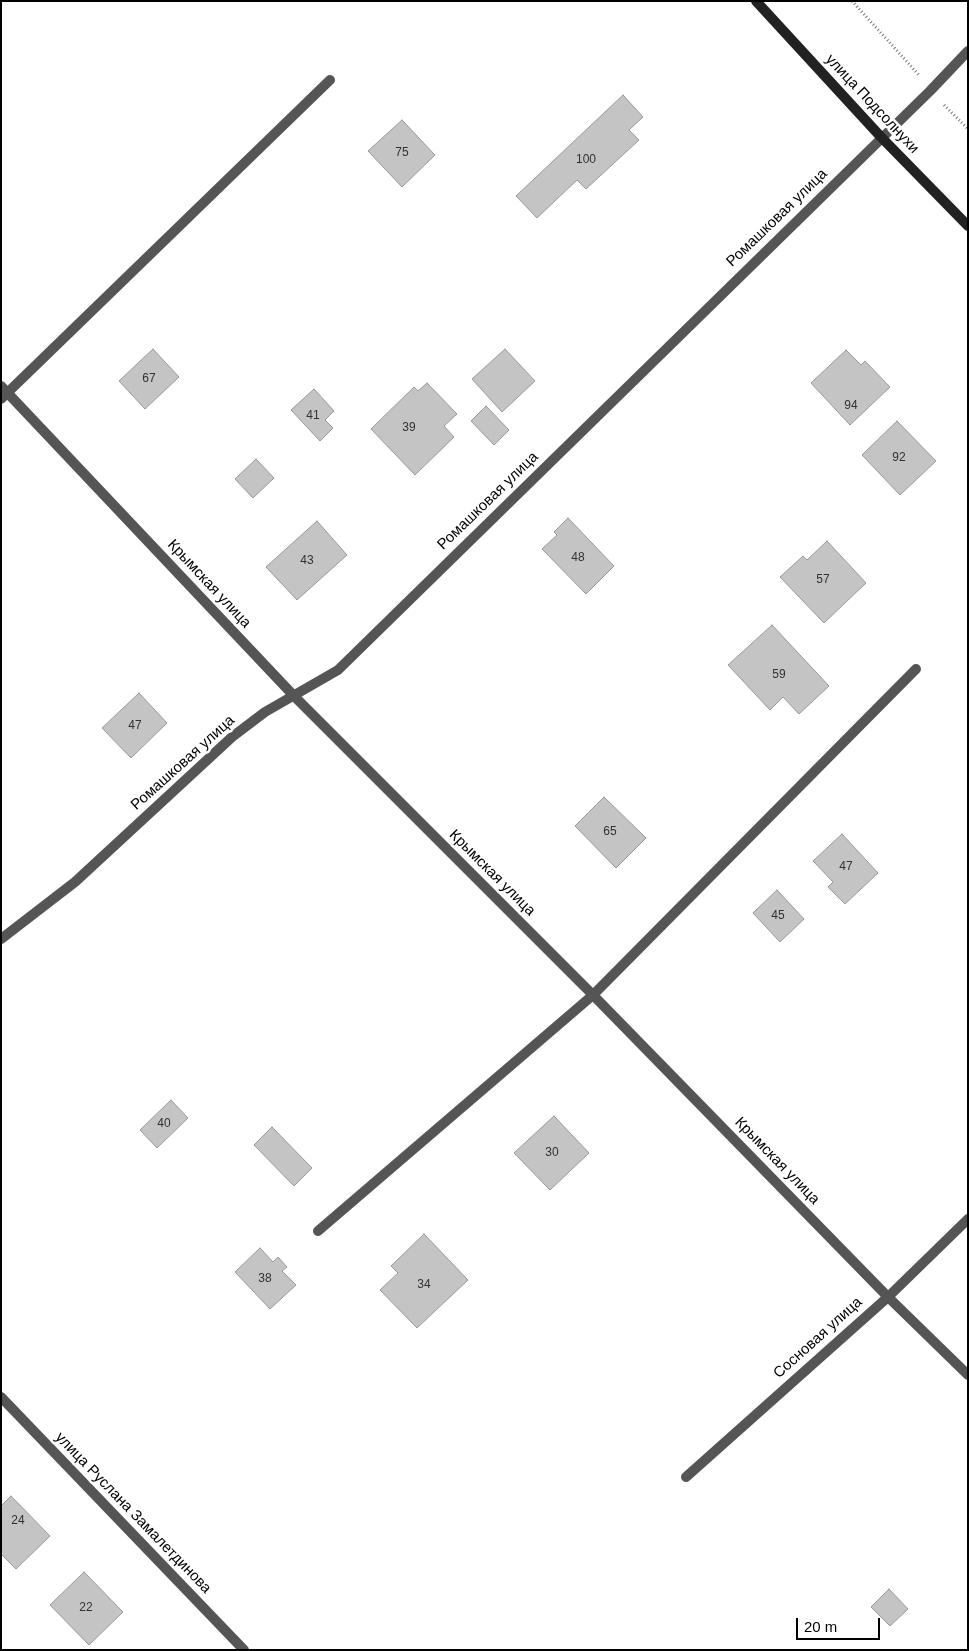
<!DOCTYPE html>
<html>
<head>
<meta charset="utf-8">
<style>
	body { margin:0 }
	#map { position:relative; width:969px; height:1651px; overflow:hidden; background:#fff; font-family:Arial,sans-serif }
	canvas { display:block }
	.frame { position:absolute; inset:0; border:2px solid #000; pointer-events:none }
	.scale { position:absolute; left:796px; top:1618px; width:84px; height:22px; box-sizing:border-box; border:2px solid #000; border-top:0; padding-left:6px; font-size:15px; line-height:18px; white-space:nowrap; color:#000; -webkit-text-stroke:4px #fff; paint-order:stroke }
</style>
</head>
<body>
<div id="map">
<canvas width="969" height="1651"></canvas>
<div class="frame"></div>
<div class="scale">20 m</div>
</div>
<script>
const g = document.querySelector('canvas').getContext('2d');
g.lineJoin = 'round';
function paint(path, color) { g.fillStyle = color; g.fill(path, 'evenodd'); }
const poly = rows => new Path2D(rows.map(r => 'M' + r).join(''));
function trace(path, color, width, dash) { g.strokeStyle = color; g.lineWidth = width; g.lineCap = dash ? 'butt' : 'round'; g.setLineDash(dash || []); g.stroke(path); }
function label(font, color, halo, rows, align = 'center') {
  g.font = font + ' Arial,sans-serif'; g.lineWidth = 5; g.setLineDash([]); g.textBaseline = 'middle'; g.strokeStyle = halo; g.fillStyle = color; for (const [text, x, y, turn = 0] of rows) {
    g.save(); g.translate(x, y); g.rotate((+turn || 0) * Math.PI / 180); g.textAlign = isNaN(turn) ? turn : align; if (halo) g.strokeText(text, 0, 0); g.fillText(text, 0, 0); g.restore();
  }
}
const building = poly([
	[623,95,643,117,629,130,639,140,586,189,577,180,537,218,516,196,623,95],
	[402,120,435,155,402,187,368,151,402,120],
	[153,349,179,377,145,409,119,381,153,349],
	[505,349,535,381,502,412,472,379,505,349],
	[846,350,861,365,865,361,890,387,850,425,811,383,846,350],
	[427,383,457,414,444,426,454,437,415,475,371,429,414,387,418,391,427,383],
	[314,389,334,411,325,420,333,428,320,441,291,410,314,389],
	[486,406,509,430,494,445,471,421,486,406],
	[897,421,936,461,900,495,862,455,897,421],
	[256,459,274,478,253,498,235,479,256,459],
	[568,518,614,566,586,594,542,549,557,535,554,532,568,518],
	[317,521,347,555,297,600,266,567,317,521],
	[827,541,866,583,824,623,780,577,803,556,807,560,827,541],
	[772,625,829,686,799,714,783,697,770,710,728,665,772,625],
	[139,693,167,723,131,758,102,728,139,693],
	[604,797,646,838,616,868,575,826,604,797],
	[842,834,878,873,845,904,828,887,833,882,813,861,842,834],
	[777,890,804,919,780,942,753,913,777,890],
	[171,1100,188,1118,157,1148,140,1130,171,1100],
	[554,1116,589,1153,550,1190,514,1153,554,1116],
	[272,1127,312,1168,294,1186,254,1145,272,1127],
	[424,1234,468,1280,417,1328,380,1290,398,1273,391,1266,424,1234],
	[260,1248,273,1262,278,1257,287,1267,282,1271,296,1285,270,1309,235,1272,260,1248],
	[11,1496,50,1536,16,1569,1,1554,1,1506,11,1496],
	[84,1572,123,1612,89,1645,50,1605,84,1572],
	[889,1589,908,1609,890,1626,871,1607,889,1589]
]);
const path = poly([
	[852,1,919,75],
	[944,105,968,129]
]);
const lane = poly([
	[1,399,330,80],
	[318,1231,593,995,916,669]
]);
const street = poly([
	[1,386,294,696,593,995,888,1297,968,1375],
	[1,939,75,882,232,737,265,712,338,670,930,91,968,51],
	[1,1397,244,1650],
	[686,1477,888,1297,968,1219]
]);
const secondary = poly([
	[756,1,881,137,968,226]
]);
const numberNames = [
	["75",402,153],
	["100",586,160],
	["67",149,379],
	["94",851,406],
	["41",313,416],
	["39",409,428],
	["92",899,458],
	["48",578,558],
	["43",307,561],
	["57",823,580],
	["59",779,675],
	["47",135,726],
	["65",610,832],
	["47",846,867],
	["45",778,916],
	["40",164,1124],
	["30",552,1153],
	["38",265,1279],
	["34",424,1285],
	["24",18,1521],
	["22",86,1608]
];
const streetNames = [
	["улица Подсолнухи",872,104,47],
	["Ромашковая улица",777,218,-44],
	["Ромашковая улица",488,501,-44],
	["Крымская улица",209,584,47],
	["Ромашковая улица",183,763,-42],
	["Крымская улица",492,873,45],
	["Крымская улица",777,1161,46],
	["Сосновая улица",818,1338,-42],
	["улица Руслана Замалетдинова",133,1513,46]
];
paint(building, '#c4c4c4');
trace(building, '#999', 1);
trace(path, '#777', 3, [1, 2.5]);
trace(lane, '#555', 10);
trace(street, '#555', 10);
trace(secondary, '#222', 10);
label('12px', '#313131', null, numberNames);
label('15px', '#000', '#fff', streetNames);
</script>
</body>
</html>
